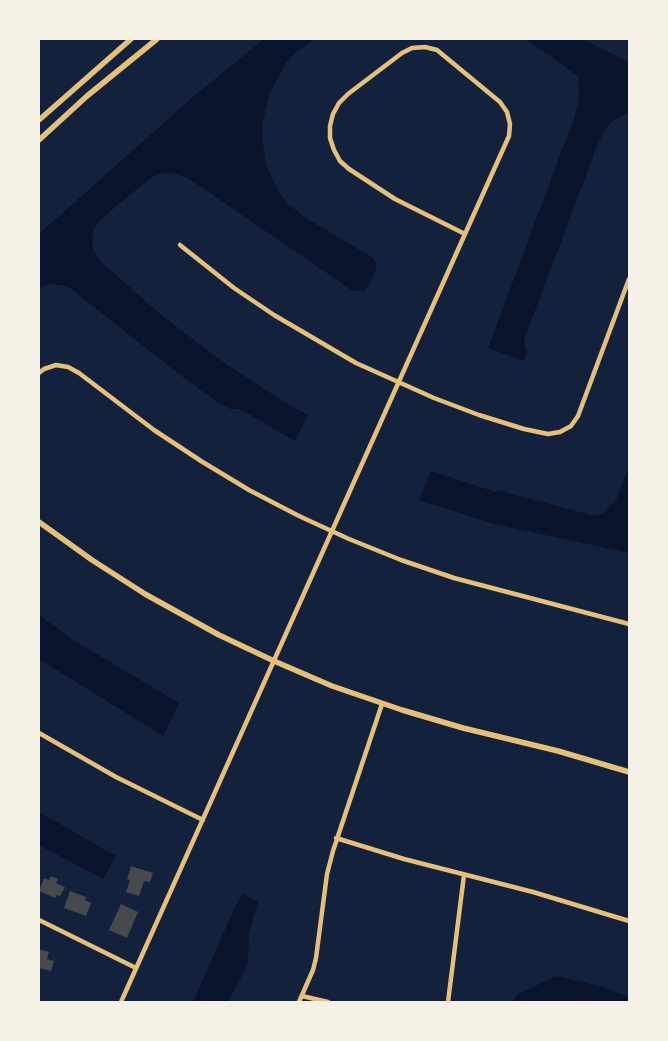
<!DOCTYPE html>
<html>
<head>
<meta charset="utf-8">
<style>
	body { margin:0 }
	#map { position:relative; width:668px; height:1041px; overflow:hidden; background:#14213d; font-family:Signika,sans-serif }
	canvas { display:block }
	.frame { position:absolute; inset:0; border:40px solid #f6f1e7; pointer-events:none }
</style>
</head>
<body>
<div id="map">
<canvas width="668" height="1041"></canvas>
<div class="frame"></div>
</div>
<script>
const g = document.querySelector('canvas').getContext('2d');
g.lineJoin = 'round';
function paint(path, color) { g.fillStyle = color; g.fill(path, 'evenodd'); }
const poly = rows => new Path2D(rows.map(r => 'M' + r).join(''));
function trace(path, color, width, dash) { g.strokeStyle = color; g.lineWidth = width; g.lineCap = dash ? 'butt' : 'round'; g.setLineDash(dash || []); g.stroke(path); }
const water = poly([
	[264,39,314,39,295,53,286,63,269,95,263,121,262,137,266,165,279,193,288,204,306,218,373,258,376,263,376,269,368,287,364,291,355,291,350,289,188,178,175,174,165,173,154,176,127,197,98,222,94,229,92,241,94,251,99,260,160,314,226,364,278,398,308,415,295,441,240,409,230,409,216,401,180,375,70,288,62,285,49,284,39,288,39,234,194,96],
	[526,39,582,39,629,62,629,112,614,120,605,129,597,146,524,340,527,353,524,361,488,348,574,118,579,100,579,89,578,76],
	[629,466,629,553,494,524,419,500,431,471,496,492,497,490,595,516,602,514,616,500],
	[39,615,73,640,179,703,163,736,39,659],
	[39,812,116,856,103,879,39,845],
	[243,894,258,902,249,933,248,964,228,1002,193,1002,236,905],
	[556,976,604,987,629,997,629,1002,513,1002,517,995]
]);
const building = poly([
	[131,866,153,873,150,882,144,881,139,896,126,892,130,880,127,879],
	[51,876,58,879,56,883,65,887,60,896,57,895,55,898,39,891,44,878,49,880],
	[70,891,86,897,85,900,91,903,86,916,64,908],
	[121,904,138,912,127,938,109,930],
	[39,949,49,952,47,959,54,961,51,971,39,968]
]);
const minor = poly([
	[425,47,437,50,500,102,507,112,510,124,509,136,465,234,395,199,349,169,340,161,334,150,330,138,330,126,333,114,339,103,348,94,402,53,412,48,425,47],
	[180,245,234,288,274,315,356,363,434,398,479,415,524,429,548,434,560,432,571,426,578,416,629,279],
	[39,373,44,369,56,365,68,367,79,373,154,430,201,461,249,490,299,516,349,539,401,560,454,578,629,624],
	[39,733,116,777,203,820],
	[336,838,404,859,533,892,629,921],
	[39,920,136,968],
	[302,996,328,1002],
	[121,1002,465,234],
	[299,1002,313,970,316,958,327,874,333,851,382,704],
	[448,1002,464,875]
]);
const tertiary = poly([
	[39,120,131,39],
	[39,140,87,96,157,39],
	[39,522,92,560,145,594,219,635,274,661,332,686,402,710,463,728,558,751,629,772]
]);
paint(water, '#0b132b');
paint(building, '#48494c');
trace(minor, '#e5c07b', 4.5);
trace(tertiary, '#e5c07b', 5.5);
</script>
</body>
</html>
